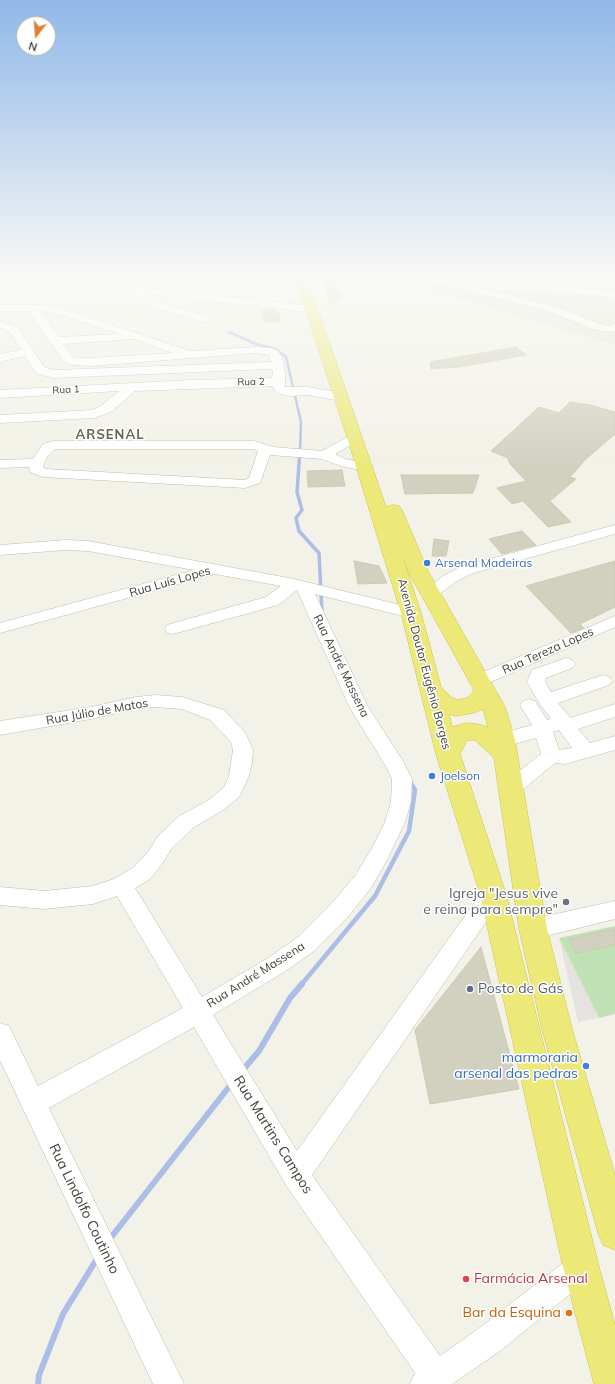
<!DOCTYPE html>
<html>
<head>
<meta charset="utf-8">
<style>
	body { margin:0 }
	#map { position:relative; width:615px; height:1384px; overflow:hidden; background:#f2f2e8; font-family:Mulish,sans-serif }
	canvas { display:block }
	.north { position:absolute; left:16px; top:16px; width:40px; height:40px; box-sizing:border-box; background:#fff; border:1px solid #b4b4af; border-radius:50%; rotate:197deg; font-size:11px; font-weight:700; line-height:16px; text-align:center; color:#444338 }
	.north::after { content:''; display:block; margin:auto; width:14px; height:18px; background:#df8132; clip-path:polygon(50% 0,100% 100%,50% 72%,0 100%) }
</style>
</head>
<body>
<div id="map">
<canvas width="615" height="1384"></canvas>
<div class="north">N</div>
</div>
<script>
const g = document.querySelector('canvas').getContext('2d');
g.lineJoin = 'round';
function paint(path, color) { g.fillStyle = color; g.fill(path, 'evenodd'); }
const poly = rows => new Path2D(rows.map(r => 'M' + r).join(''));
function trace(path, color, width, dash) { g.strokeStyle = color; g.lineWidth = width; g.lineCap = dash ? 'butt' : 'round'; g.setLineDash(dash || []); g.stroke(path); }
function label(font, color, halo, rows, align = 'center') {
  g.font = font + ' Mulish,sans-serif'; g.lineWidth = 3; g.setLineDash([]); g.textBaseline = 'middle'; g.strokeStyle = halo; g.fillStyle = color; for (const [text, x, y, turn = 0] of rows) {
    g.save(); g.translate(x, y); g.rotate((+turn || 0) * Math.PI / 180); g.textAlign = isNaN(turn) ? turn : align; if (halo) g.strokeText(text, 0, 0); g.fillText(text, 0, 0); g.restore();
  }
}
const residential = poly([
	[379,275,615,275,615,345,399,281]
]);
const green = poly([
	[322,275,335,279,342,299,329,304],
	[352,275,379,275,395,280,387,284],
	[615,926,615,1014,599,1018,559,938]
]);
const parking = poly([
	[559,938,599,1018,578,1022]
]);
const streamFar3 = poly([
	[229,332,256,344,276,349,286,357,301,422,300,451]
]);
const streamFar2 = poly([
	[300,450,297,492,302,510,296,518,299,531,319,553,322,612]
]);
const streamFar1 = poly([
	[301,985,375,896,409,831,415,790,409,780]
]);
const stream = poly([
	[242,1071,259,1051,290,998,302,984],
	[109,1240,232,1083],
	[38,1384,39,1375,63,1314,98,1257]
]);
const building = poly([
	[262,310,277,310,281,321,265,322,262,310],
	[516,347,526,355,460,367,431,369,430,362,516,347],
	[570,402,590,405,615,412,615,434,586,459,570,477,576,479,550,501,571,522,548,527,523,501,512,504,497,488,526,481,510,464,508,458,491,451,539,407,559,413,570,402],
	[342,470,345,486,308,487,307,471,342,470],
	[401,475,479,475,473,493,405,494,401,475],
	[522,531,536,545,502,554,489,539,522,531],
	[434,539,449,541,446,556,432,556,434,539],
	[354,561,379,566,387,583,358,584,354,561],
	[615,561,615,607,580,624,584,628,571,633,526,586,615,561],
	[615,929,615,945,576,953,569,939,615,929],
	[481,947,519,1089,430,1104,415,1030,481,947]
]);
const minor = poly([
	[82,275,121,275,122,277,117,280,0,285,0,279,82,275],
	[252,275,267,275,309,291,310,293,309,295,301,295,252,275],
	[402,275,425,275,454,281,556,307,600,324,608,326,615,324,615,331,608,332,593,329,548,311,454,287,407,278,402,275],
	[499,285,573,287,615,292,615,298,573,293,495,290,494,288,499,285],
	[134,287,311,306,316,309,311,312,146,294,154,301,208,317,210,319,208,321,204,322,146,305,129,290,134,287],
	[0,305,43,305,61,308,187,350,188,351,256,347,271,348,278,351,282,357,285,372,285,387,308,387,341,393,345,394,347,397,345,400,341,401,308,395,289,396,277,393,272,386,135,391,111,412,94,418,0,423,0,415,92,410,101,406,119,391,0,398,0,390,191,380,272,378,273,372,272,369,53,378,36,373,25,356,0,362,0,354,21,350,10,332,0,328,0,321,18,328,44,367,54,370,271,362,269,355,256,353,91,366,72,365,64,362,29,311,0,311,0,305],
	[40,311,59,314,119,334,59,337,40,311],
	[134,339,173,353,91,358,74,358,63,344,134,339],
	[355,433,360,434,362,437,360,440,335,454,345,459,370,464,372,467,370,470,365,471,341,466,322,459,270,455,260,483,245,488,43,477,30,472,29,467,0,468,0,460,33,459,43,444,54,441,254,441,273,447,322,451,355,433],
	[55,449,253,449,258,451,249,478,245,480,46,469,43,467,47,457,55,449],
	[615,525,615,534,473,573,455,582,437,596,431,598,425,596,423,593,443,576,461,567,615,525],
	[66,540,88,541,294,579,417,609,419,613,417,617,411,618,315,594,368,707,403,761,412,779,411,802,405,822,387,860,371,888,348,917,314,951,284,972,213,1015,297,1151,485,888,493,885,501,888,504,894,501,900,312,1175,440,1356,478,1329,571,1257,581,1253,591,1257,595,1267,591,1277,500,1351,452,1384,410,1384,415,1373,286,1185,194,1027,49,1108,184,1384,153,1384,0,1060,0,1023,9,1026,38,1086,183,1008,117,896,93,904,44,909,0,905,0,887,44,891,93,886,114,879,134,867,148,852,158,836,179,816,209,800,224,787,229,776,233,750,231,742,210,720,182,709,155,707,136,709,91,719,0,735,0,721,91,707,136,697,155,695,182,697,224,710,246,734,253,750,252,763,249,776,239,797,223,810,193,828,172,848,162,864,150,879,135,888,202,997,268,958,298,937,332,903,355,876,371,850,385,822,391,802,392,779,387,768,350,708,297,590,278,605,173,634,167,633,165,629,167,625,266,597,281,586,215,574,0,633,0,623,194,570,88,551,66,550,0,555,0,545,66,540],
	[615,616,615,627,486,684,480,686,474,684,471,680,474,676,615,616],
	[566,658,572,660,575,664,572,668,546,678,545,682,551,692,603,675,609,677,612,681,609,685,558,703,570,718,615,704,615,717,578,729,590,743,615,736,615,750,565,764,555,763,517,794,510,796,503,794,500,789,503,784,541,754,536,738,503,747,496,745,494,740,496,735,532,725,520,705,523,701,529,699,535,701,547,720,551,719,540,704,527,682,532,670,566,658],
	[559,730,572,748,559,750,553,732,559,730],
	[615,901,615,919,533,939,525,936,522,929,525,922,533,919,615,901]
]);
const highway = poly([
	[294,275,306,275,386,507,393,505,399,506,402,510,428,571,505,707,515,740,547,929,572,1029,615,1175,615,1250,603,1245,598,1233,542,1029,519,929,494,758,475,740,467,740,460,754,506,894,599,1267,615,1325,615,1384,594,1384,563,1267,480,894,436,754,401,613,347,437,294,275],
	[402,555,408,571,474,690,471,695,467,698,458,700,452,698,441,687,421,613,402,555],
	[483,709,488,727,477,724,466,723,452,727,449,714,456,716,473,713,483,709]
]);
const markers = [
	[427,563,4,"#3f7fe0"],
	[432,776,4,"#3f7fe0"],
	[566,902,4,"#6b7280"],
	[470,989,4,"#5c6f8a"],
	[586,1066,4,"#3f7fe0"],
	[466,1279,4,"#e0444e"],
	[569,1313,4,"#e8710a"]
];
const farStreetnames = [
	["Rua 2",251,382,-1],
	["Rua 1",66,390,-3]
];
const shopNames = [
	["Arsenal Madeiras",435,563],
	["Joelson",440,776]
];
const streetNames = [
	["Rua Luís Lopes",170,582,-16],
	["Rua Tereza Lopes",548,651,-24],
	["Avenida Doutor Eugênio Borges",424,664,75],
	["Rua André Massena",341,666,64],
	["Rua Júlio de Matos",97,712,-10],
	["Rua André Massena",256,975,-32]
];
const farDistrictnames = [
	["ARSENAL",110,435]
];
const nearWorshipnames = [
	["Igreja \"Jesus vive",558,894],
	["e reina para sempre\"",558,910]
];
const nearServicenames = [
	["Posto de Gás",478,989]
];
const nearShopnames = [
	["marmoraria",578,1058],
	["arsenal das pedras",578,1074]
];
const nearStreetnames = [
	["Rua Martins Campos",273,1135,58],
	["Rua Lindolfo Coutinho",84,1209,64]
];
const nearHealthnames = [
	["Farmácia Arsenal",474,1279]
];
const nearFoodnames = [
	["Bar da Esquina",561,1313]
];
paint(residential, '#e5e5d7');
paint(green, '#c0e1b6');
paint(parking, '#e4e3df');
trace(streamFar3, '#acbde7', 2.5);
trace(streamFar2, '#acbde7', 3.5);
trace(streamFar1, '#acbde7', 4.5);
trace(stream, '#acbde7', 6);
paint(building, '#d2d0bf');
trace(building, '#cccab3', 1);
trace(minor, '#bcbcac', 1);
trace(highway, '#cac24a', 1);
paint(minor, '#fff');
paint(highway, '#ece979');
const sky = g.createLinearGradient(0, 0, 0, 469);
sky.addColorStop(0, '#90b8e8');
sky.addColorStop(0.59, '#f9f9f5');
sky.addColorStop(1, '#f9f9f500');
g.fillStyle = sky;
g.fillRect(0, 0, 615, 469);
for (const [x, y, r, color] of markers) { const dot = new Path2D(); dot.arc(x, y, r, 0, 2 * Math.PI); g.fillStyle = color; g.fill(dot); trace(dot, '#fff', 1.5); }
label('10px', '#444338', '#fff', farStreetnames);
label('12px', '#366cbe', '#fff', shopNames, 'left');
label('12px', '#444338', '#fff', streetNames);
g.letterSpacing = '1px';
label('bold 13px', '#666450', '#fff', farDistrictnames);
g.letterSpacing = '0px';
label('14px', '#5b616d', '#fff', nearWorshipnames, 'right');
label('14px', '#4e5e75', '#fff', nearServicenames, 'left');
label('14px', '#366cbe', '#fff', nearShopnames, 'right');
label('14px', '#444338', '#fff', nearStreetnames);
label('14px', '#be3a42', '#fff', nearHealthnames, 'left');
label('14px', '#c56008', '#fff', nearFoodnames, 'right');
</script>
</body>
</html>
